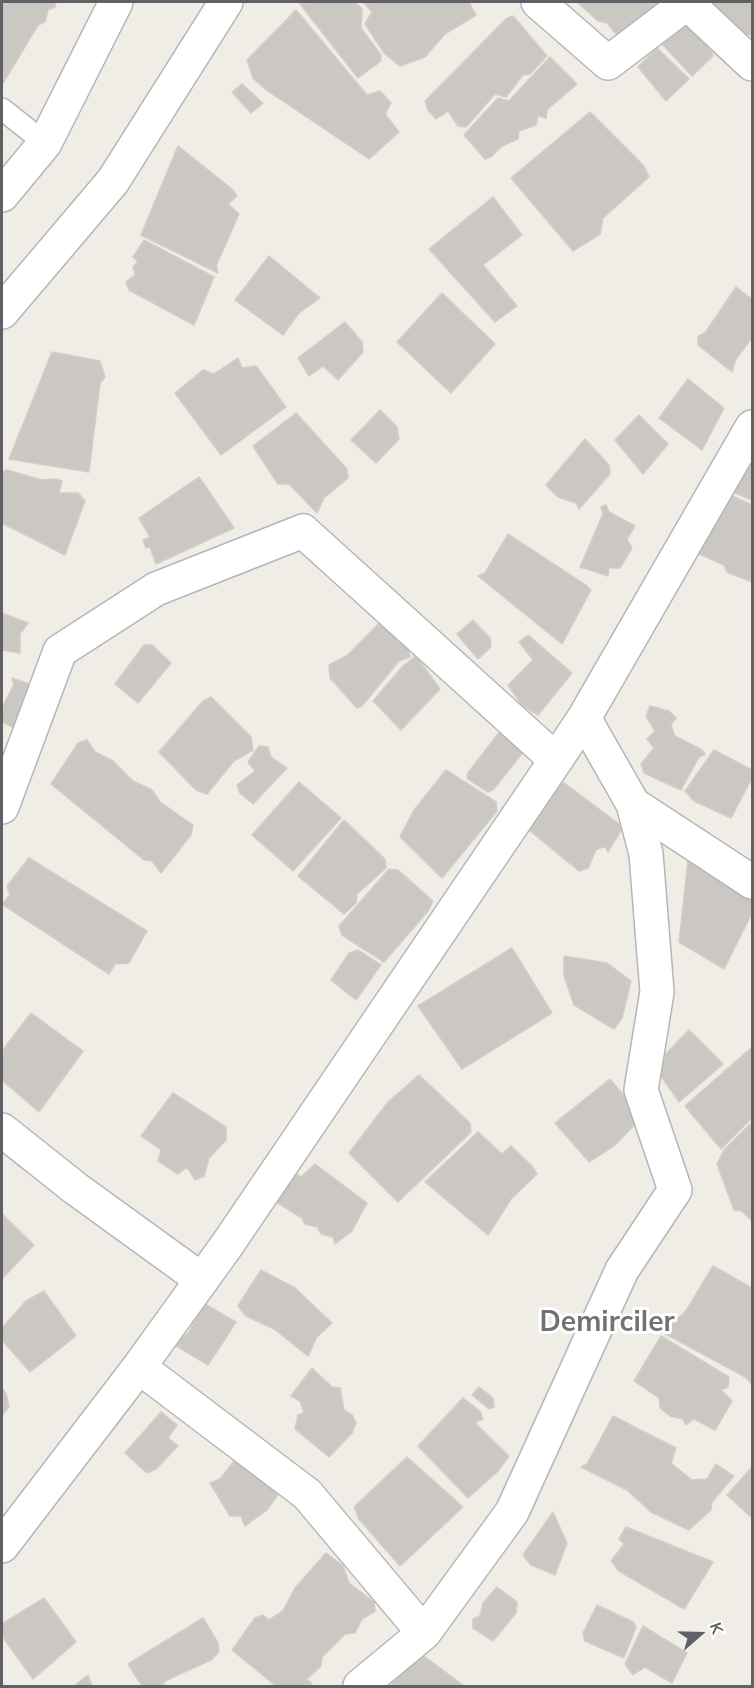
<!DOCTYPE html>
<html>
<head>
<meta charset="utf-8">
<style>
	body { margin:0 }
	#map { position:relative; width:754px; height:1688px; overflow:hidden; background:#efede6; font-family:Mulish,sans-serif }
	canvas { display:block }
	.frame { position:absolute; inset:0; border:3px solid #5e6165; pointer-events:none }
	.north { position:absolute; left:670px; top:1604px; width:60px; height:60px; -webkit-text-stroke:4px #fff; paint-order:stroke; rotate:70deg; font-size:16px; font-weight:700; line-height:24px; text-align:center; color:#5e6165 }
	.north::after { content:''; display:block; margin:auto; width:21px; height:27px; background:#5e6165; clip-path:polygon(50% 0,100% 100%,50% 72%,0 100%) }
</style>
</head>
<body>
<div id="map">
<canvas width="754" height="1688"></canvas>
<div class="frame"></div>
<div class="north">K</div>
</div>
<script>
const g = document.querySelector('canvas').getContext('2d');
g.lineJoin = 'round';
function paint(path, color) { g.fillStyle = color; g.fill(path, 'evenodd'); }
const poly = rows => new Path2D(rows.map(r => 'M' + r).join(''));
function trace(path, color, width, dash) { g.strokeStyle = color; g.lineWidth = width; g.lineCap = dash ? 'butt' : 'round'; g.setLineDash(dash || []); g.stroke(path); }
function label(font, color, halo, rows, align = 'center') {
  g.font = font + ' Mulish,sans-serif'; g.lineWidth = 6; g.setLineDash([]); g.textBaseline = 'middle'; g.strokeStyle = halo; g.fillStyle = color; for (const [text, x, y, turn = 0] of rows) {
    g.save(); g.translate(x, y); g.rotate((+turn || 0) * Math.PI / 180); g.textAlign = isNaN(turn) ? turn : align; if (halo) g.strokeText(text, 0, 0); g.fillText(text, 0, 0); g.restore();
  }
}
const building = poly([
	[2,2,56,2,55,7,48,10,45,22,38,25,2,85,2,2],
	[307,2,355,2,362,9,361,28,381,55,381,61,358,78,300,4,307,2],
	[363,2,470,2,469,2,476,15,445,34,425,57,400,66,384,53,365,24,372,12,363,2],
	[577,2,658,2,621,40,607,23,598,21,577,2],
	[709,2,752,2,752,38,751,35,743,34,709,2],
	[296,10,367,95,380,91,391,103,385,114,399,132,369,159,265,89,253,78,247,60,296,10],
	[513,16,547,56,530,74,523,75,506,97,495,94,466,127,458,126,448,111,436,119,428,110,425,101,507,18,513,16],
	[688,18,705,38,713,56,692,76,661,43,688,18],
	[657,48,689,79,666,101,638,67,657,48],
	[550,57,577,84,547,110,546,118,538,116,536,125,519,131,518,139,502,146,491,157,485,159,464,135,498,98,509,101,550,57],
	[242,84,263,103,251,113,232,92,242,84],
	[590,112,644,166,649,177,603,218,600,234,573,251,511,178,590,112],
	[178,146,232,189,237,196,228,204,239,214,216,266,218,273,141,235,178,146],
	[493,197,522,235,483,265,517,306,495,322,429,249,493,197],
	[144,240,214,277,194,325,129,290,126,282,135,275,133,267,138,261,133,257,144,240],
	[269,256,320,298,299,313,283,335,235,300,269,256],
	[736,287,752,299,752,338,736,359,732,372,698,345,698,336,705,333,736,287],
	[442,293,495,344,451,393,397,342,442,293],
	[345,322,362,342,363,352,338,380,323,366,309,376,298,358,345,322],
	[52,352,100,361,105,377,100,383,89,472,9,459,52,352],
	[238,358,242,368,256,366,286,407,221,455,175,393,203,370,214,374,238,358],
	[688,379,724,408,702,450,659,418,688,379],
	[380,410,397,427,399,439,376,463,351,440,380,410],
	[296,413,347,469,348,478,324,498,317,513,289,484,278,484,253,446,296,413],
	[639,415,668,444,643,474,615,440,639,415],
	[585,439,609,465,610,474,579,509,576,503,558,497,546,485,585,439],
	[748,458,752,461,752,500,728,490,748,458],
	[7,470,42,480,56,479,62,481,59,493,78,493,85,501,65,555,2,523,2,472,7,470],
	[199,477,234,528,156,564,150,547,146,548,143,540,150,537,139,518,199,477],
	[726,493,752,505,752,582,727,572,724,565,695,552,726,493],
	[606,505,609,512,635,526,627,539,632,548,620,568,609,568,608,576,580,567,603,514,601,507,606,505],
	[508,534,587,586,591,590,562,644,478,576,485,573,508,534],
	[2,613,28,623,20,634,20,653,2,650,2,613],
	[383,619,407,645,410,657,399,661,362,706,357,708,330,678,329,665,348,655,383,619],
	[473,620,490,638,491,647,478,659,457,634,473,620],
	[528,635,572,673,538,715,522,705,508,685,533,660,519,642,528,635],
	[144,645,152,645,171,663,138,703,115,684,144,645],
	[416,656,440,689,401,730,373,701,403,666,416,656],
	[12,678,38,687,26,733,2,722,2,708,14,684,12,678],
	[211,697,251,737,253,750,234,761,207,794,196,790,159,752,203,701,211,697],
	[650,706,669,711,676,718,671,725,675,736,702,750,705,754,699,757,681,790,644,773,641,764,654,748,647,739,655,731,646,716,650,706],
	[501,730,525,750,493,790,488,792,468,779,467,774,501,730],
	[87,740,95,752,113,761,133,781,152,790,160,802,193,825,191,835,161,873,152,861,144,860,51,784,78,743,87,740],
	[259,746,268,747,271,757,287,768,253,804,240,793,237,785,255,771,248,762,259,746],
	[714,750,752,770,752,778,731,818,694,801,685,791,714,750],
	[446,770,496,802,497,811,442,878,400,837,414,810,446,770],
	[299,782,341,818,293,871,252,835,299,782],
	[563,782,623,827,608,852,605,846,596,850,588,868,579,871,529,830,563,782],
	[344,820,385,859,386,868,357,894,356,903,344,914,298,876,344,820],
	[689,851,752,889,752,913,724,969,679,942,689,851],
	[29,858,147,931,129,963,115,964,109,974,2,904,10,895,7,886,29,858],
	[389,869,398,870,433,901,428,911,384,962,342,935,339,926,389,869],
	[512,948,552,1013,462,1069,418,1006,512,948],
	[358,950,381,965,356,1000,331,980,349,953,358,950],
	[564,956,607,963,631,981,622,1018,614,1029,574,1005,564,976,564,956],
	[31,1013,83,1051,39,1112,2,1080,2,1051,31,1013],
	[689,1030,723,1064,679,1102,654,1066,689,1030],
	[752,1047,752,1118,721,1149,685,1106,752,1047],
	[419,1075,470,1123,471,1132,398,1202,349,1153,388,1102,419,1075],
	[610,1079,642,1117,615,1145,589,1162,555,1123,610,1079],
	[173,1093,226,1127,226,1140,209,1158,204,1176,195,1180,187,1167,178,1174,158,1161,161,1150,141,1136,173,1093],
	[752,1122,752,1221,742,1211,734,1210,717,1164,724,1150,752,1122],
	[478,1132,502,1154,511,1146,532,1166,537,1174,511,1199,488,1235,425,1182,478,1132],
	[315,1164,367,1203,352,1231,335,1244,333,1237,321,1234,317,1227,305,1224,302,1218,273,1200,290,1170,301,1177,315,1164],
	[2,1214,34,1245,2,1279,2,1214],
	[713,1266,752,1288,752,1384,745,1377,662,1332,686,1311,713,1266],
	[261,1270,295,1288,332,1323,317,1337,308,1356,274,1329,246,1316,238,1306,261,1270],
	[44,1291,76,1336,30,1372,2,1340,2,1328,26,1301,44,1291],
	[203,1303,236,1322,208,1365,175,1345,189,1332,203,1303],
	[661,1336,729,1377,728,1387,721,1390,732,1401,715,1430,694,1419,686,1425,683,1419,670,1416,660,1408,659,1398,634,1381,661,1336],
	[312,1368,332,1387,340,1388,344,1410,352,1415,356,1423,352,1433,329,1457,295,1429,298,1415,304,1413,300,1401,291,1396,312,1368],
	[479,1387,493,1398,494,1407,489,1409,472,1395,479,1387],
	[2,1388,6,1394,9,1407,2,1415,2,1388],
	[463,1398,480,1411,483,1419,476,1422,478,1426,509,1456,498,1471,468,1498,418,1446,463,1398],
	[161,1412,177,1425,168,1438,178,1446,156,1469,147,1473,125,1453,161,1412],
	[613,1416,676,1448,671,1463,692,1480,707,1479,716,1464,734,1476,712,1502,711,1510,689,1530,651,1512,627,1490,581,1467,587,1464,613,1416],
	[242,1451,279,1493,267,1510,245,1526,241,1516,230,1516,210,1483,220,1479,242,1451],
	[407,1457,463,1507,400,1566,359,1519,354,1507,407,1457],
	[752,1467,752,1518,727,1495,752,1467],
	[553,1512,567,1543,555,1575,531,1565,523,1555,553,1512],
	[626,1527,713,1562,684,1609,619,1571,611,1561,624,1544,619,1539,626,1527],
	[326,1553,343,1566,349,1583,374,1602,375,1611,362,1619,355,1633,345,1634,322,1657,321,1666,307,1679,312,1684,310,1686,276,1686,232,1650,255,1618,263,1615,269,1620,283,1611,295,1588,326,1553],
	[497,1587,517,1602,516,1613,493,1641,473,1628,473,1619,480,1616,483,1603,497,1587],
	[44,1598,76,1642,33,1679,2,1636,2,1624,44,1598],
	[597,1605,633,1622,636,1627,624,1658,585,1641,583,1633,597,1605],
	[203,1618,218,1643,219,1652,211,1660,167,1680,161,1686,142,1686,128,1664,203,1618],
	[643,1626,687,1653,672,1683,645,1667,633,1675,625,1664,643,1626],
	[421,1654,463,1685,463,1686,391,1686,400,1673,421,1654],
	[88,1675,92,1686,74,1686,88,1675]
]);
const lane = poly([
	[2,109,45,143]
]);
const street = poly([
	[538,2,608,63,687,3,752,64],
	[633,804,752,882],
	[2,807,60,651,156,589,303,531,556,760],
	[2,1130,75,1188,202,1280],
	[139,1367,307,1494,424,1633],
	[2,1546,139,1367,227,1245,556,760,584,718,752,427],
	[360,1686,424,1633,512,1512,622,1270,675,1190,641,1090,657,992,646,854,633,804,584,718]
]);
const secondary = poly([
	[2,195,45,143,116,2],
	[2,312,113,181,226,2]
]);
const districtNames = [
	["Demirciler",607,1323]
];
paint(building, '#cbc7c2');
trace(building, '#d3cec5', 1.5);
trace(lane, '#b3b6ba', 24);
trace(street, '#b3b6ba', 36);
trace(secondary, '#b2b5ba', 36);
trace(lane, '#fff', 21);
trace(street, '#fff', 33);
trace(secondary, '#fff', 33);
label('bold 28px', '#6f7377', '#fff', districtNames);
</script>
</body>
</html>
